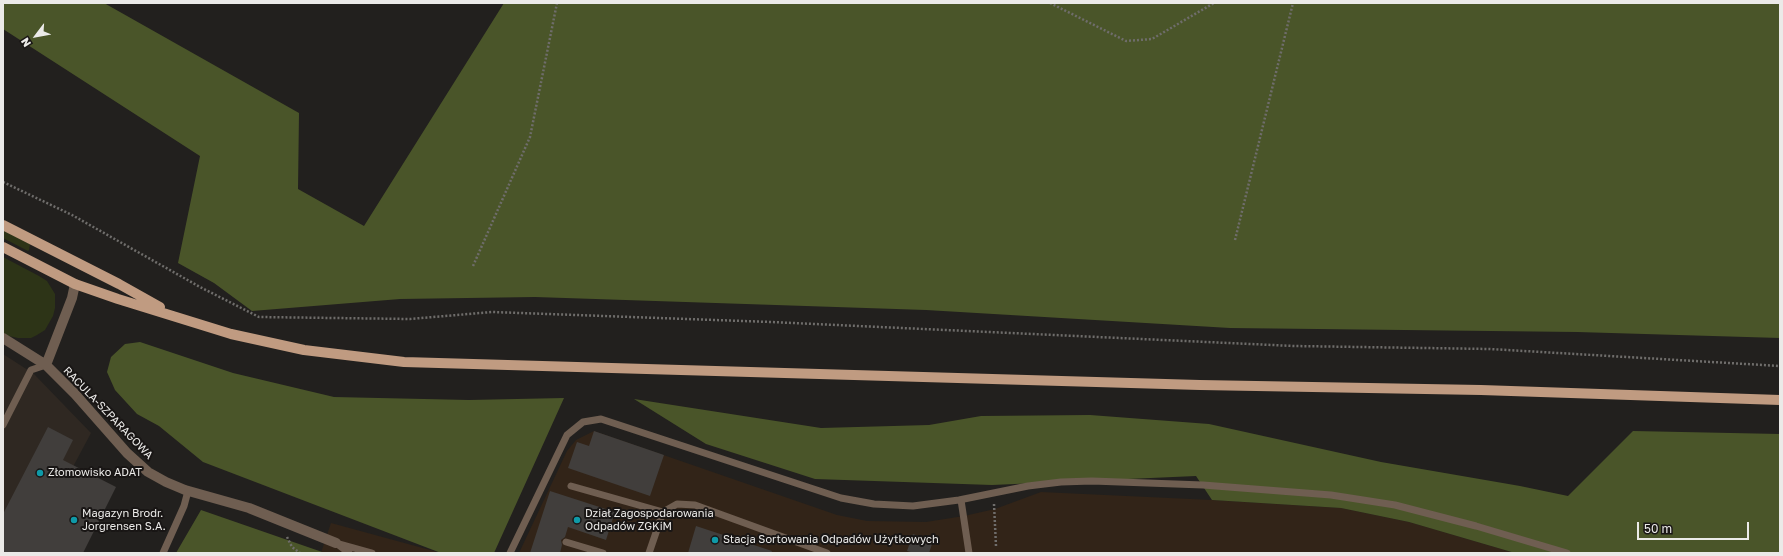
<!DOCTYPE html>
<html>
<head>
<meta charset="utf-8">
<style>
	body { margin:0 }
	#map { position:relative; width:1783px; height:556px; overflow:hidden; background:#22201e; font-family:"Golos Text",sans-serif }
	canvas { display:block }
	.frame { position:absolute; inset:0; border:4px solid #ebeae8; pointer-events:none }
	.north { position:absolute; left:16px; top:16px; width:40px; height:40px; -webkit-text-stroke:3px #191615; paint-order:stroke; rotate:238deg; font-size:11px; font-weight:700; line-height:16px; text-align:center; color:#ebeae8 }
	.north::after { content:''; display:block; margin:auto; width:14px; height:18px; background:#ebeae8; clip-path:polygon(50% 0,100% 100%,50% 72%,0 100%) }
	.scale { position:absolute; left:1637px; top:522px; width:112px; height:18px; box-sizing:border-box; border:2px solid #ebeae8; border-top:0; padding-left:5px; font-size:12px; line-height:14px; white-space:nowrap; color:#ebeae8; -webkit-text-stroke:3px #191615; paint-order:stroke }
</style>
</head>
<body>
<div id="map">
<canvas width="1783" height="556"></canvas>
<div class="frame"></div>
<div class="north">N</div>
<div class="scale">50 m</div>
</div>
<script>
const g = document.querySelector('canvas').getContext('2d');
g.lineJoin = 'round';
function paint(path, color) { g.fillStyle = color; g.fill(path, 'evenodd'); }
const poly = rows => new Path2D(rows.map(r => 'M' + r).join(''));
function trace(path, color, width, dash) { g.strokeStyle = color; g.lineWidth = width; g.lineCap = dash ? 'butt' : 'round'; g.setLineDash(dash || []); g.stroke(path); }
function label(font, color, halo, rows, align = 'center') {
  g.font = font + ' "Golos Text",sans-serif'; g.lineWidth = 4; g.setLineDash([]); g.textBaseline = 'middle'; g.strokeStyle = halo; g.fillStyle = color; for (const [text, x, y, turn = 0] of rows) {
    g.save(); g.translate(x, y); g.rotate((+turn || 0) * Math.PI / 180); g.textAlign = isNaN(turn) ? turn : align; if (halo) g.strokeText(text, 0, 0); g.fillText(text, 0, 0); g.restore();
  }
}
const built = poly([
	[3,354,34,374,91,433,27,553,3,553]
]);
const industrial = poly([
	[594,431,837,515,867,521,926,522,964,516,995,509,1041,492,1212,500,1341,508,1409,522,1515,553,519,553,567,451,576,440],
	[331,523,441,553,321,553]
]);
const green = poly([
	[3,230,30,244,29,250,28,251,3,238],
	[3,257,39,276,47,281,55,294,55,308,53,316,45,330,37,335,31,338,18,338,9,336,3,333]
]);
const forest = poly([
	[3,3,104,3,299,113,298,189,364,226,504,3,1780,3,1780,338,1577,332,1230,328,926,310,535,297,400,299,252,311,214,283,178,263,200,156,3,29],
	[140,342,233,373,334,397,469,400,564,398,494,553,441,553,203,462,159,426,137,414,115,390,107,372,111,357,125,344],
	[634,399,821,428,929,425,981,416,1090,415,1209,424,1381,462,1520,486,1568,496,1633,431,1780,434,1780,553,1515,553,1409,522,1341,508,1212,500,1196,476,992,485,815,479,706,444],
	[201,510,325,553,176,553]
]);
const building = poly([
	[48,427,73,440,63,460,116,487,83,553,3,553,3,514],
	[594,431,664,455,650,496,568,468,577,442,589,446],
	[550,491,615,512,606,540,568,527,565,537,561,540,562,545,560,553,530,553],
	[696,526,772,551,771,553,688,553],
	[913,534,933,541,929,553,914,553,907,551]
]);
const path = poly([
	[1050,3,1126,41,1152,39,1214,3],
	[3,182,72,215,200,287,259,317,410,319,492,312,771,322,1294,346,1490,349,1780,366],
	[1235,240,1293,3],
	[473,266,530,137,557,3],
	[994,504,996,546],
	[287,537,292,547,300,553]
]);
const lane = poly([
	[3,425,31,370,46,365],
	[571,486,663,512],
	[961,500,969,553],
	[566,542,603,553],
	[163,553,184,506,188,491],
	[349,553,336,543,372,553],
	[510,553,567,435,583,422,601,419,841,498,874,504,913,506,959,500,1028,486,1061,482,1092,481,1203,485,1331,495,1395,505,1476,526,1567,553],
	[649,553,663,512,677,504,695,505,827,553]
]);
const street = poly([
	[3,338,46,365,75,394,127,453,148,472,166,482,185,490,249,508,336,543],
	[46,365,72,298,75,284]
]);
const primary = poly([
	[3,225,119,284,160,307],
	[3,247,75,284,118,299,231,334,304,350,404,362,1200,385,1481,390,1780,400]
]);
const markers = [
	[40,473,4,"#0f9aa8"],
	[74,520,4,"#0f9aa8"],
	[577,520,4,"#0f9aa8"],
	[715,540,4,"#0f9aa8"]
];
const streetNames = [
	["RACULA-SZPARAGOWA",108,413,46]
];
const poiNames = [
	["Złomowisko ADAT",48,473],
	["Magazyn Brodr.",82,514],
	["Jorgrensen S.A.",82,527],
	["Dział Zagospodarowania",585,514],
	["Odpadów ZGKiM",585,527],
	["Stacja Sortowania Odpadów Użytkowych",723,540]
];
paint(built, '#2f2822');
paint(industrial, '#322418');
paint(green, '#2d3417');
paint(forest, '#4a5529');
paint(building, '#413e3c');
trace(path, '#6f6d6b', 2.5, [2, 2]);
trace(lane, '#6f5e51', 7);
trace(street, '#6f5e51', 10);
trace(primary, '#c09b81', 10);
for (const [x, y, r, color] of markers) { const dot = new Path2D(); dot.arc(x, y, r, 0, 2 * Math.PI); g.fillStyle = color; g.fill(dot); trace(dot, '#191615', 1.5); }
label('11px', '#ebeae8', '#191615', streetNames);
label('11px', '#ebeae8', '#191615', poiNames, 'left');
</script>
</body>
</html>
